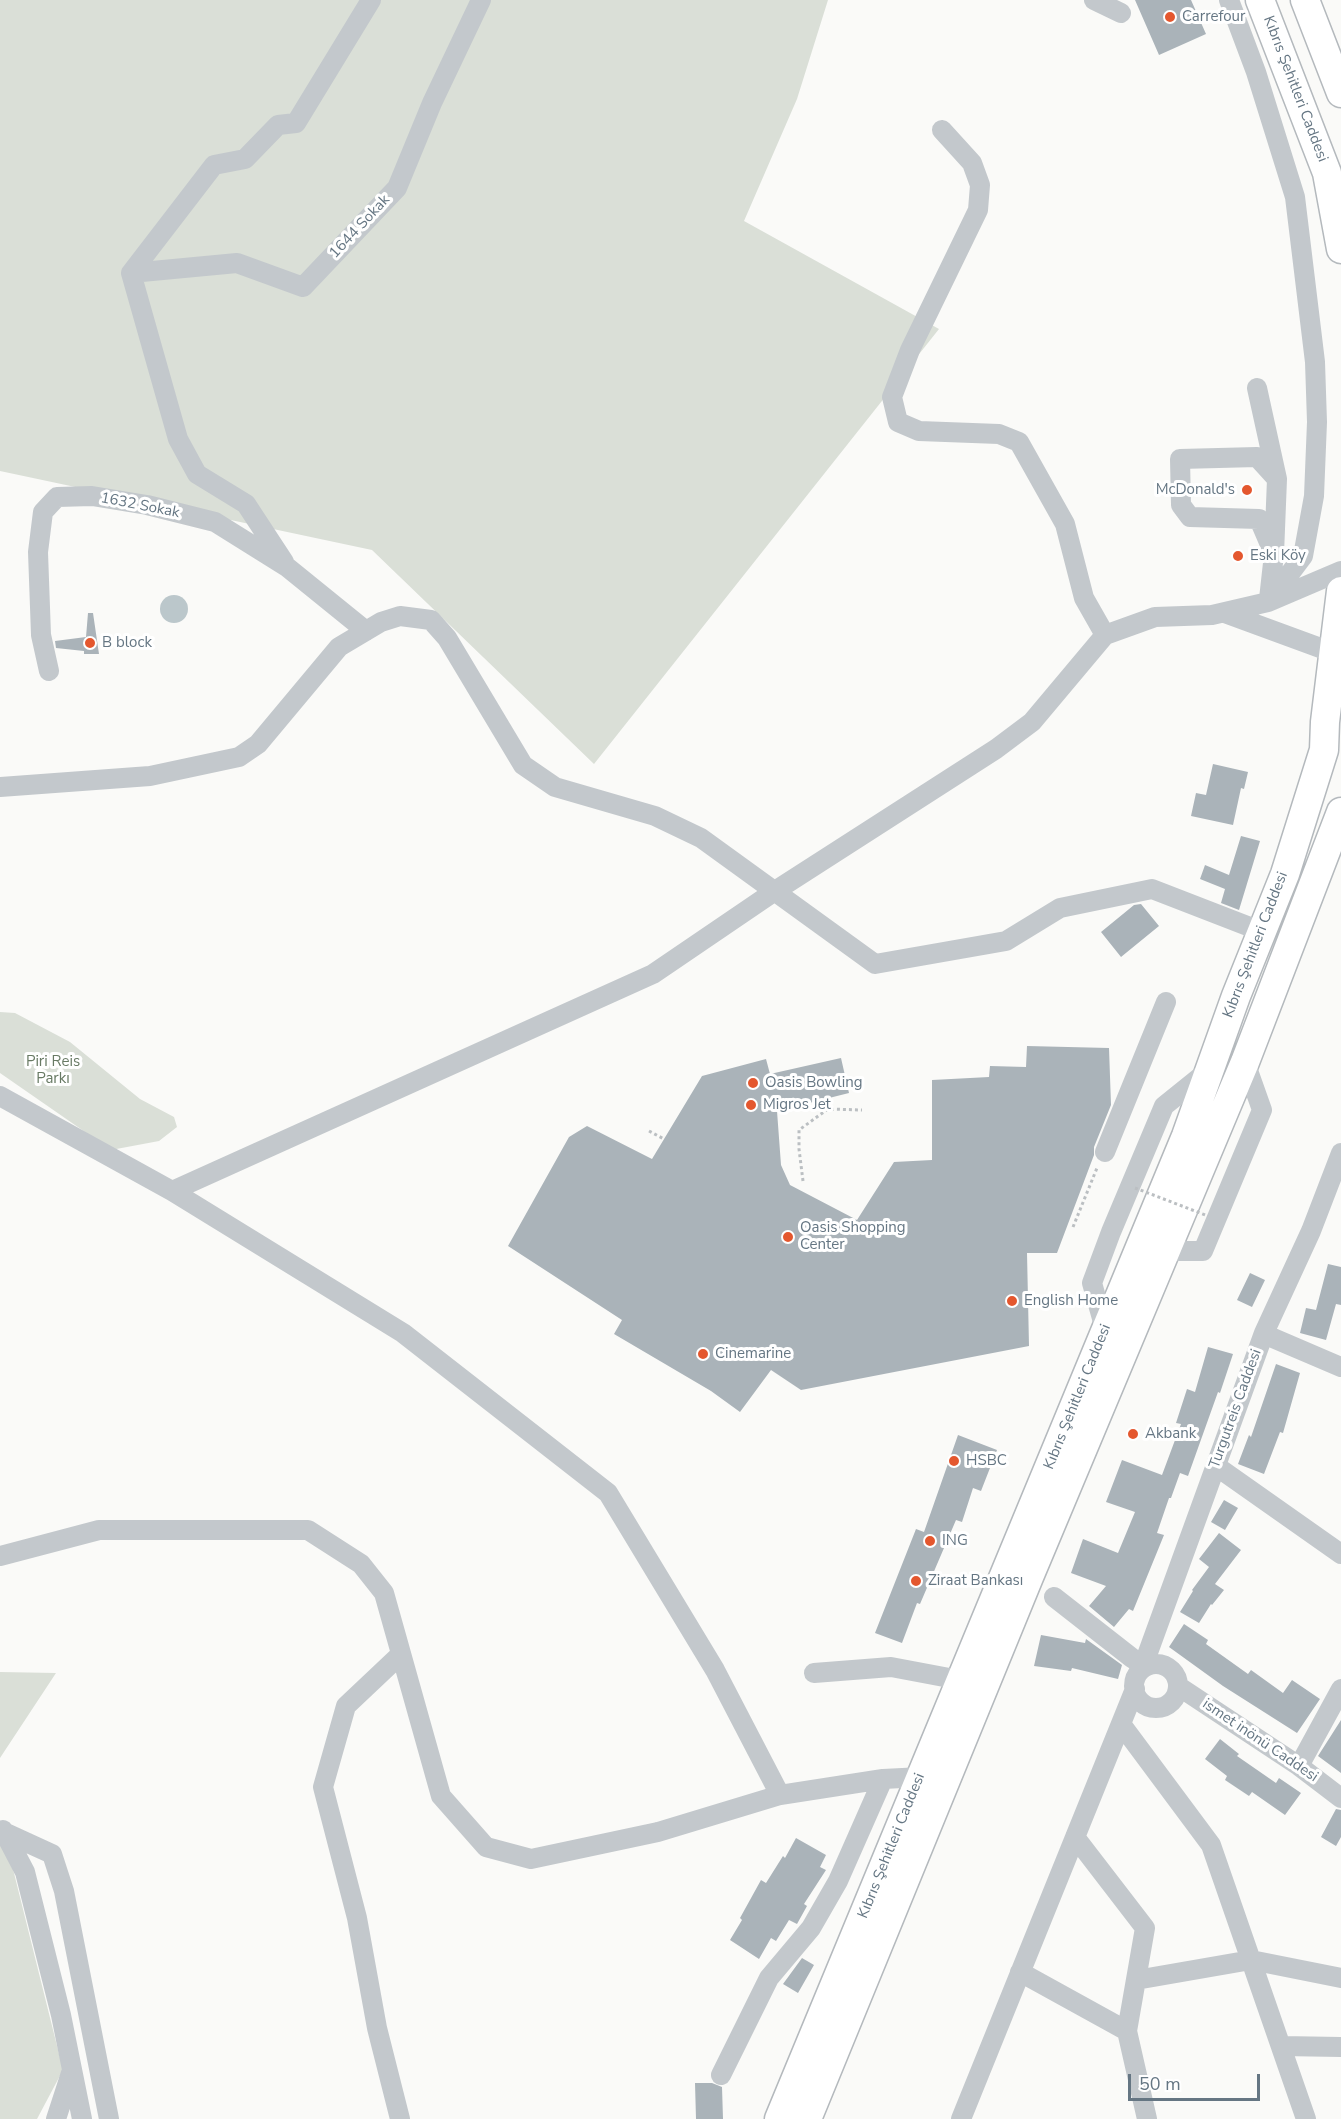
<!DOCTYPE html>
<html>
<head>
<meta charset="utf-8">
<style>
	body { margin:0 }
	#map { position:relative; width:1341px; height:2119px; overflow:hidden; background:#fafaf8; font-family:"Nunito Sans",sans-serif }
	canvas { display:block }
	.scale { position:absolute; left:1128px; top:2074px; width:132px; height:27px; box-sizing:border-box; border:3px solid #657683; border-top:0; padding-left:8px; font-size:18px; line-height:21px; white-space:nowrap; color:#657683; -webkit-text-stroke:4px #fff; paint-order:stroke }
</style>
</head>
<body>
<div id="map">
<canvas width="1341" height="2119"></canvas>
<div class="scale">50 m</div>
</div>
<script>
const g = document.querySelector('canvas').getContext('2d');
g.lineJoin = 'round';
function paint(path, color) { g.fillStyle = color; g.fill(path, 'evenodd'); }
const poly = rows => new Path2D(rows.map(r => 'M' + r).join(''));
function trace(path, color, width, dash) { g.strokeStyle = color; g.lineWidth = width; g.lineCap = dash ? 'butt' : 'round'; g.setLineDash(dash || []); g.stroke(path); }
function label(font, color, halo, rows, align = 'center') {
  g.font = font + ' "Nunito Sans",sans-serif'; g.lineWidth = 6; g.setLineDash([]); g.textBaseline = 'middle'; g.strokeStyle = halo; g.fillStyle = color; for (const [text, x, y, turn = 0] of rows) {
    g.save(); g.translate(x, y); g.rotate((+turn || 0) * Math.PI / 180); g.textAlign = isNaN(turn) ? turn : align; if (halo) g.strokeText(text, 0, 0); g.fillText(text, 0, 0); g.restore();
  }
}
const green = poly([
	[0,0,828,0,797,99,744,221,939,329,594,764,372,550,0,471],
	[0,1012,15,1013,70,1042,140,1099,174,1117,177,1127,159,1141,111,1150,0,1073],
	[0,1672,56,1673,0,1758],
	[0,1845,10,1857,63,2070,37,2119,0,2119]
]);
const water = poly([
	'160 609a14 14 0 1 1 28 0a14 14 0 1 1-28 0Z'
]);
const building = poly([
	[1135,0,1191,0,1206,34,1159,55],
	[88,613,93,613,99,654,84,654,84,651,56,648,55,641,86,637],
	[1213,764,1248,772,1244,789,1241,788,1233,825,1191,816,1196,793,1206,795],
	[1241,836,1260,841,1239,910,1221,903,1225,889,1200,879,1205,865,1229,875],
	[1141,904,1159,926,1121,957,1101,932,1134,905],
	[1027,1046,1109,1048,1111,1105,1094,1147,1094,1155,1057,1253,1027,1253,1029,1346,801,1390,771,1370,740,1412,711,1391,614,1334,622,1320,508,1246,569,1137,587,1126,652,1159,702,1076,766,1059,770,1074,841,1058,849,1093,777,1111,781,1165,790,1185,857,1220,894,1162,932,1160,932,1080,989,1077,990,1066,1026,1067],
	[1328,1264,1341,1267,1341,1305,1336,1304,1326,1340,1300,1333,1306,1308,1316,1310],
	[1250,1273,1265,1280,1252,1307,1237,1300],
	[1208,1347,1233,1354,1220,1393,1218,1392,1188,1476,1180,1473,1171,1498,1169,1498,1157,1533,1164,1535,1133,1611,1129,1609,1114,1627,1089,1606,1106,1586,1071,1573,1083,1539,1118,1553,1135,1512,1106,1502,1122,1460,1162,1475,1181,1424,1176,1423,1187,1389,1195,1392],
	[1276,1364,1300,1373,1283,1433,1280,1432,1264,1474,1238,1464,1249,1435,1251,1437],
	[958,1435,997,1450,981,1491,973,1488,962,1522,956,1520,920,1604,917,1603,902,1643,875,1633,916,1529,924,1532],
	[1224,1500,1238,1508,1225,1530,1211,1522],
	[1219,1533,1241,1550,1215,1584,1224,1590,1212,1605,1211,1604,1199,1623,1180,1612,1193,1591,1192,1590,1209,1567,1199,1559],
	[1184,1624,1208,1640,1206,1644,1248,1674,1251,1670,1283,1693,1292,1680,1320,1699,1297,1733,1223,1686,1169,1647],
	[1041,1635,1085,1643,1086,1639,1122,1665,1118,1679,1072,1668,1071,1671,1034,1666],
	[1341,1720,1341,1773,1318,1756],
	[1220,1739,1239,1754,1237,1756,1276,1783,1279,1778,1301,1793,1285,1815,1252,1792,1249,1796,1225,1780,1227,1776,1205,1759],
	[1336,1809,1341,1810,1341,1837,1336,1846,1321,1837],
	[796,1838,826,1855,820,1867,826,1870,804,1904,807,1906,797,1924,789,1920,776,1941,771,1938,759,1959,730,1940,742,1920,740,1918,761,1880,766,1883,783,1856,785,1858],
	[802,1958,814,1965,798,1993,783,1984],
	[695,2083,712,2083,722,2087,723,2119,696,2119]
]);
const path = poly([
	[649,1131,664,1139],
	[803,1181,799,1149,799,1130,828,1109,862,1110],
	[1073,1227,1097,1168]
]);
const minor = poly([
	[371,0,296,123,278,125,245,159,214,165,131,273,237,263,303,287,397,188,432,103,481,0],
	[1094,0,1121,13],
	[1229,0,1256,72,1295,197,1315,362,1317,422,1314,496,1303,556,1270,600],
	[942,130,972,163,980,185,978,210,910,350,892,397,898,422,919,431,999,434,1019,442,1065,524,1084,598,1105,635],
	[131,273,178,439,197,474,246,504,284,562],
	[1257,388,1277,479],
	[1269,599,1274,554,1277,479,1257,457,1180,459,1181,505,1190,517,1259,519,1274,554],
	[1225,613,1334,653],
	[49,671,41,635,38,552,43,512,57,497,92,496,147,505,215,522,287,567,366,631],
	[0,787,150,776,239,757,258,744,339,647,381,622,400,616,431,620,447,638,523,765,555,787,655,816,701,838,875,964,1006,941,1060,908,1152,889,1263,932],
	[0,1096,172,1191,403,1333,608,1493,715,1670,780,1795],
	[1105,1152,1166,1002],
	[172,1191,653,974,775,891,996,749,1032,722,1105,635,1155,617,1212,615,1268,602,1341,571],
	[1166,1251,1203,1251,1262,1110,1245,1062],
	[1105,1329,1092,1283,1111,1232,1164,1106,1210,1069],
	[1264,1333,1273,1338,1341,1367],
	[1216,1466,1341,1554],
	[0,1556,99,1530,308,1530,361,1564,384,1593,441,1796,486,1847,531,1859,658,1832,780,1795,883,1779,922,1777],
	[1054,1597,1132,1658,1143,1665],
	'1134 1686a22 22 0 1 1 44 0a22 22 0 1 1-44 0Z',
	[1142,1669,1264,1333,1311,1231,1341,1153],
	[814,1673,891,1667,960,1680],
	[1178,1686,1299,1766,1341,1798],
	[1121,1724,1211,1845,1306,2119],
	[1299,1766,1341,1689],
	[3,1830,25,1872,61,2015,82,2119],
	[4,1832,52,1854,64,1891,109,2119],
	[1075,1837,1145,1928,1127,2031,1147,2119],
	[1020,1972,1127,2031],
	[1136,1980,1251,1960,1341,1978],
	[1281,2046,1341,2047],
	[721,2075,769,1978,811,1928,838,1881,883,1779],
	[56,2119,71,2073],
	[400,2119,377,2028,357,1918,323,1787,346,1706,400,1655],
	[961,2119,1135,1689]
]);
const highway = poly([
	[1260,0,1327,173,1341,249],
	[1305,0,1341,93],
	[779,2119,1186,1136,1236,996,1285,874,1324,750,1325,722,1341,591],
	[807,2119,1029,1577,1245,1062,1341,812]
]);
const pathBridge = poly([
	[1135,1188,1208,1216]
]);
const markers = [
	[1170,17,6,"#e4572e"],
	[1247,490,6,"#e4572e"],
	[1238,556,6,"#e4572e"],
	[90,643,6,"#e4572e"],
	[753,1083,6,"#e4572e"],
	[751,1105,6,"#e4572e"],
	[788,1237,6,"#e4572e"],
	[1012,1301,6,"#e4572e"],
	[703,1354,6,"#e4572e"],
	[1133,1434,6,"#e4572e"],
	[954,1461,6,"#e4572e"],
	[930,1541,6,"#e4572e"],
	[916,1581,6,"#e4572e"]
];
const poiNames = [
	["Carrefour",1182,17],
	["McDonald's",1235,490,"right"],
	["Eski Köy",1250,556],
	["B block",102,643],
	["Oasis Bowling",765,1083],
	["Migros Jet",763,1105],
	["Oasis Shopping",800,1228],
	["Center",800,1245],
	["English Home",1024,1301],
	["Cinemarine",715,1354],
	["Akbank",1145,1434],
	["HSBC",966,1461],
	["ING",942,1541],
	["Ziraat Bankası",928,1581]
];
const streetNames = [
	["Kıbrıs Şehitleri Caddesi",1295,89,69],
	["1644 Sokak",360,227,-47],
	["1632 Sokak",140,506,11],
	["Kıbrıs Şehitleri Caddesi",1256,945,-69],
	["Kıbrıs Şehitleri Caddesi",1078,1397,-68],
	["Turgutreis Caddesi",1236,1409,-70],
	["ismet inönü Caddesi",1260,1741,34],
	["Kıbrıs Şehitleri Caddesi",892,1846,-68]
];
const parkNames = [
	["Piri Reis",53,1062],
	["Parkı",53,1079]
];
paint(green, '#dadfd7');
paint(water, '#bbc7cb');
paint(building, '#aab3b9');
trace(highway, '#b4b9bd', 31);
trace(path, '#bbbfc2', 3, [3, 3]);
trace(minor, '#c3c8cc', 20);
trace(highway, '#fff', 28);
trace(pathBridge, '#bbbfc2', 3, [3, 3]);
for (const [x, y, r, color] of markers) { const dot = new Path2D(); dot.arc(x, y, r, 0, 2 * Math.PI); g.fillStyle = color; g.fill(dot); trace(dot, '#fff', 2); }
label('15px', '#657683', '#fff', poiNames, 'left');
label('15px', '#657683', '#fff', streetNames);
label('15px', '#687a64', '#fff', parkNames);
</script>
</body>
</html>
